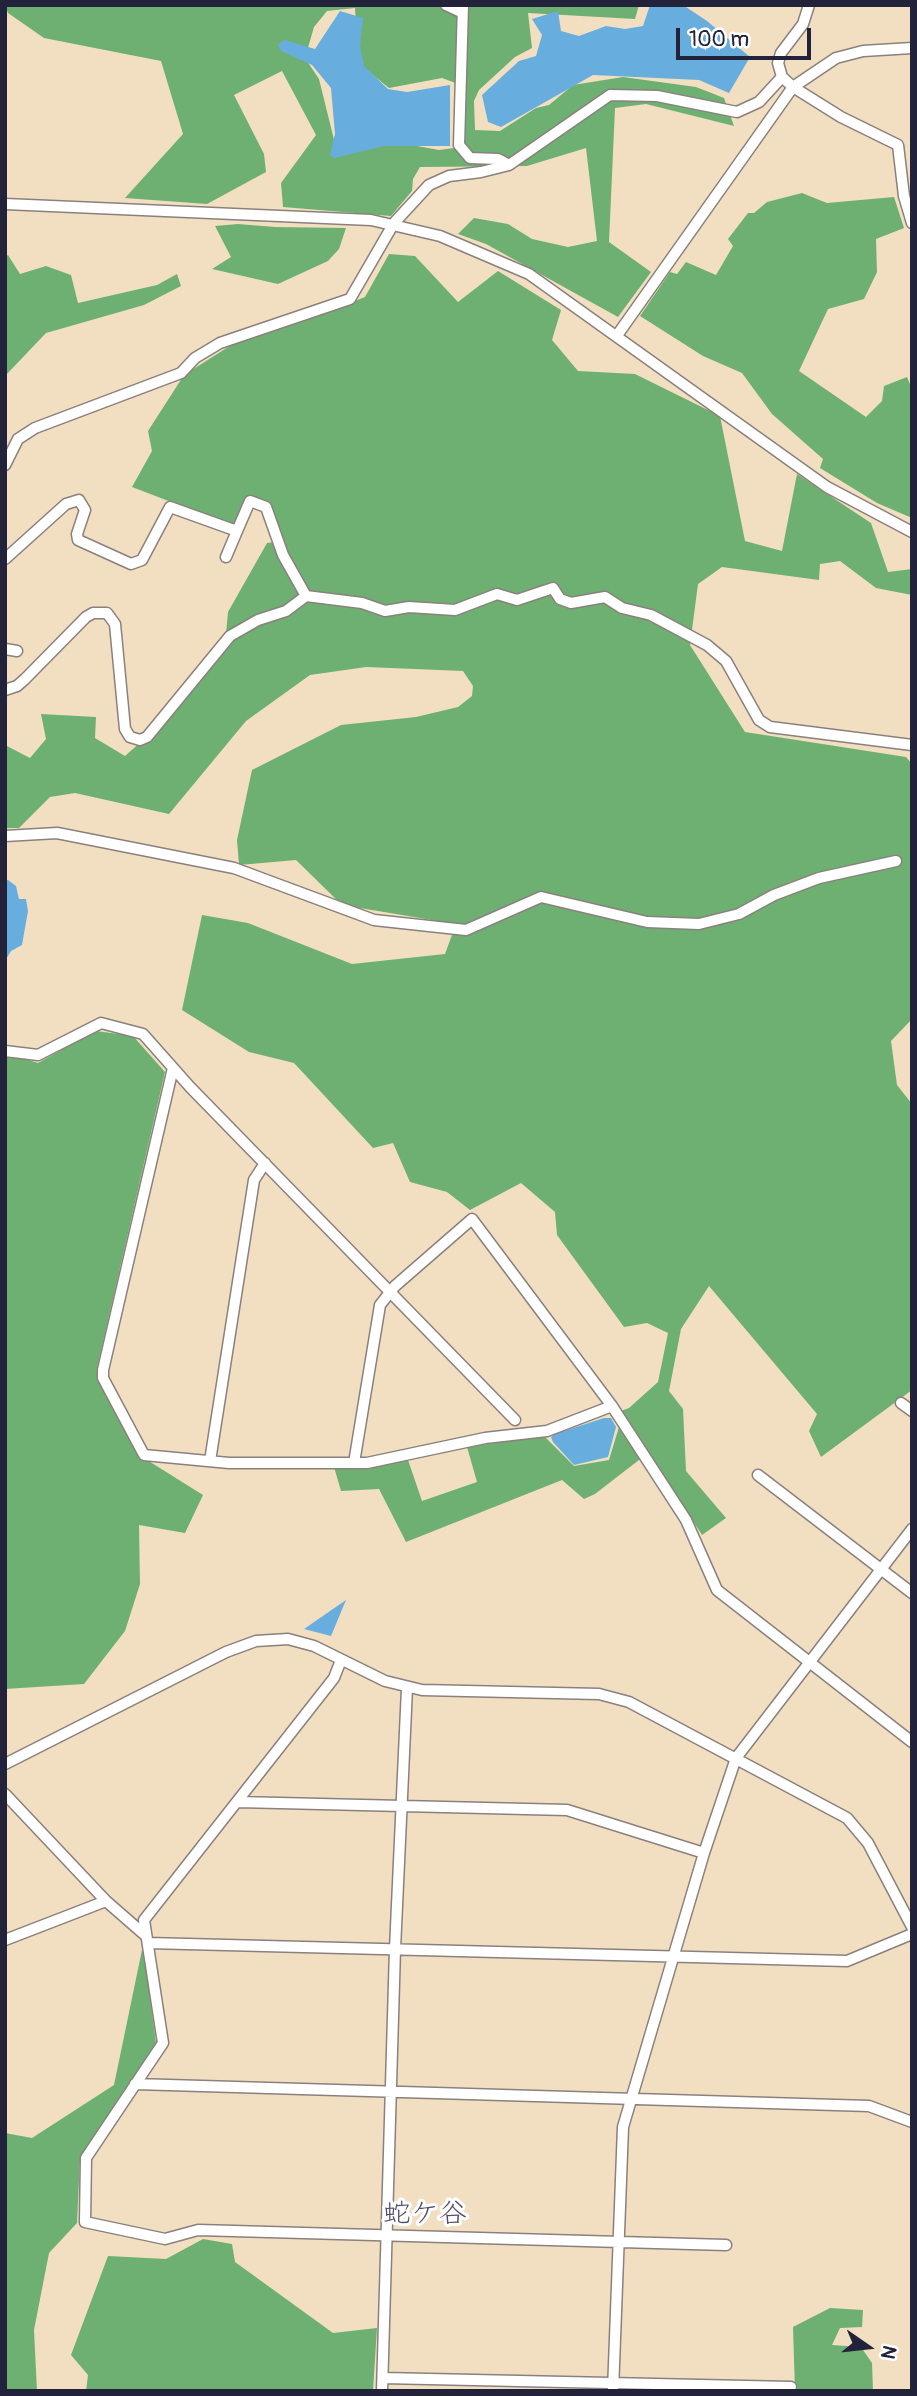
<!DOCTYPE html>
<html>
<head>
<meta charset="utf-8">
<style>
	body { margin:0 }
	#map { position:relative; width:917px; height:2396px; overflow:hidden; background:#f2dfc1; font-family:Pangolin,sans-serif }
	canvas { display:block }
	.frame { position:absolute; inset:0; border:7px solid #22223b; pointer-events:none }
	.north { position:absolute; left:833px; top:2312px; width:70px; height:70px; -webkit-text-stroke:5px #fff; paint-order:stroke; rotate:104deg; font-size:19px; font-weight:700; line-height:28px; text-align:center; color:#22223b }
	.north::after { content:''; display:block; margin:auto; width:24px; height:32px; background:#22223b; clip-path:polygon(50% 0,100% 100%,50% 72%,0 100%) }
	.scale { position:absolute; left:676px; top:28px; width:135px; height:32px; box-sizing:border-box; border:4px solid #22223b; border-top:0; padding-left:9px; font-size:21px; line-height:24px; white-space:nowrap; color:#22223b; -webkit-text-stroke:5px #fff; paint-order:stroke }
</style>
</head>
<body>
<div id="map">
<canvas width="917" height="2396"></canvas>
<div class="frame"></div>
<div class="north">N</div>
<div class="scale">100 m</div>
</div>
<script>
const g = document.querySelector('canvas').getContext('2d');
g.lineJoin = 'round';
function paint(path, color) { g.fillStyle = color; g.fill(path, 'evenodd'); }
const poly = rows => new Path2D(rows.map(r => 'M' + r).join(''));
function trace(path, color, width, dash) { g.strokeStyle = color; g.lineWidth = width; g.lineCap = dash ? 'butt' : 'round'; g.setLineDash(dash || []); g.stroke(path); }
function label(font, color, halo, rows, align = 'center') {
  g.font = font + ' Pangolin,"Klee One",sans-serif'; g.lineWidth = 6; g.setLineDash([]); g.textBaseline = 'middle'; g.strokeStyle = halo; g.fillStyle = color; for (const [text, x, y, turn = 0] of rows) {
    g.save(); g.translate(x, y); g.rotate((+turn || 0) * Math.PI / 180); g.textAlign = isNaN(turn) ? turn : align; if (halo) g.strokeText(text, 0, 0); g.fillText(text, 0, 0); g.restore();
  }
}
const forest = poly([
	[5,5,639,5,635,19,528,13,532,48,515,57,479,90,474,101,475,130,500,131,536,108,549,105,573,85,623,77,696,87,724,98,734,126,646,104,615,108,609,242,651,272,618,317,486,244,458,234,474,218,508,224,532,239,568,247,597,241,586,148,527,166,420,167,413,179,412,191,391,216,283,207,281,183,316,135,282,71,234,95,264,154,266,172,207,204,125,198,183,134,161,61,44,38,8,13],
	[355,8,358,63,389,88,442,78,461,85,462,134,454,148,439,150,395,142,338,156,319,79,305,58,314,27,327,11],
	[802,193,827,203,894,197,904,228,876,239,877,272,864,299,828,309,799,371,866,417,882,401,884,386,907,377,912,389,912,518,877,503,820,468,823,459,772,414,742,373,703,356,640,316,670,272,677,274,686,262,716,275,733,246,728,239,748,213,754,213,767,202],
	[238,224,275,227,346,228,339,249,328,261,278,284,212,269,231,257,215,226],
	[389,254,415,256,458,302,498,271,561,310,552,340,578,371,635,374,720,416,745,541,782,551,797,474,871,523,888,572,912,569,912,595,876,588,840,561,820,564,819,580,722,567,698,584,690,645,745,732,906,757,912,764,912,1019,891,1041,897,1085,912,1104,912,1390,821,1457,809,1431,817,1414,709,1286,681,1329,669,1391,683,1409,686,1471,726,1518,702,1535,648,1453,595,1494,584,1499,562,1480,406,1542,379,1489,341,1491,334,1467,408,1460,422,1501,477,1482,467,1447,544,1436,574,1466,609,1460,619,1427,610,1415,629,1408,658,1382,668,1333,647,1323,624,1327,557,1235,555,1212,521,1183,470,1210,447,1192,410,1182,393,1143,373,1148,294,1063,249,1052,182,1010,202,915,248,923,352,964,445,954,456,924,342,905,296,860,239,865,237,840,252,770,341,725,416,717,458,707,472,696,473,686,463,671,366,667,310,675,246,721,169,814,75,793,50,797,19,828,5,828,5,745,30,758,46,739,41,714,96,717,95,738,125,756,160,725,225,645,228,612,267,543,282,541,269,505,250,498,234,526,132,487,152,451,148,431,184,375,236,342,299,323,365,297],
	[8,255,20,274,46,266,71,275,78,303,157,285,177,274,181,286,144,305,46,333,5,376,5,257],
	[96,1031,133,1036,165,1072,97,1368,102,1388,139,1455,203,1495,185,1533,139,1525,140,1584,125,1631,84,1684,5,1689,5,1056,12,1055,38,1063],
	[143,1945,156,2043,80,2159,77,2223,49,2253,34,2330,37,2391,5,2391,5,2133,32,2138,114,2085],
	[203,2239,232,2244,235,2262,333,2333,377,2328,373,2391,86,2391,88,2375,71,2355,108,2256,166,2259],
	[830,2308,863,2310,862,2327,840,2328,832,2345,861,2347,872,2363,873,2391,795,2391,793,2327]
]);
const water = poly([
	[650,5,683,5,707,21,750,57,729,93,699,80,593,75,501,127,488,122,482,95,519,61,536,56,542,35,532,19,558,11,561,31,579,36,606,26,625,29,643,26],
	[340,11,363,18,360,46,364,66,388,89,407,92,450,85,450,146,384,146,334,158,330,155,335,134,331,88,312,65,281,51,278,44,285,40,315,49],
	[8,880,16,886,19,899,26,899,28,911,22,945,11,951,5,961,5,881],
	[604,1418,611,1418,616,1427,608,1457,574,1465,553,1442,551,1437,555,1434],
	[346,1600,331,1636,304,1629]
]);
const minor = poly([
	[446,5,461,12],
	[463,5,459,145,470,158,498,159,509,165],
	[809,5,803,24,781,53,778,63,782,77,793,87,841,117,898,145,904,196,912,223],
	[5,204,371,220,440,236,529,274,827,487,912,532],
	[618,334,793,87,836,58,863,51,912,48],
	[5,465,18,439,35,428,181,373,195,358,220,343,350,299,394,223,429,185,449,176,481,172,509,165,610,95,657,96,737,112,759,102,782,77],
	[237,531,250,501,266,507,283,555,306,596],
	[5,559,66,504,79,500,85,510,77,534,78,540,131,564,142,560,170,507,237,531,226,557],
	[5,649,17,651],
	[5,690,17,686,25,679,86,617,93,613,107,613,115,624,125,729,130,737,140,740,147,737,230,636,258,620,286,611,306,596,362,603,385,611,409,607,455,610,497,594,517,600,553,588,560,599,571,603,605,597,622,608,651,615,707,645,726,661,759,720,770,727,912,745],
	[5,836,57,833,234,868,374,920,466,930,541,897,647,922,699,924,739,914,774,895,819,878,896,861],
	[5,1051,38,1055,101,1023,143,1034,190,1087,515,1420],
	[173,1068,103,1370,103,1378,144,1455,229,1463,367,1463,485,1438,547,1431,612,1406],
	[901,1403,912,1411],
	[210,1461,254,1180,265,1163],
	[354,1463,380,1305,395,1286,472,1219,612,1406,686,1520,717,1590,912,1742],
	[758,1475,912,1593],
	[341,1660,334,1678,144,1920,163,2043,86,2158,85,2222,165,2239,198,2230,726,2245],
	[5,1764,226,1652,256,1641,288,1639,314,1646,385,1681,422,1690,599,1694,629,1702,847,1818,868,1843,912,1927],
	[5,1794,106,1901,145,1935],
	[238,1802,567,1810,704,1853],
	[5,1940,106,1901],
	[148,1943,847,1961,912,1934],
	[135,2084,869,2106,912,2122],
	[383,2378,791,2387],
	[382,2391,395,1949,407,1688],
	[613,2391,623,2127,704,1853,736,1758,912,1529]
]);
const quarterNames = [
	["蛇ケ谷",425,2215]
];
paint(forest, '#6db072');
paint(water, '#67aede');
trace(minor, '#8a807e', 13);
trace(minor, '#fff', 10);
label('28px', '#564e6e', '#fff', quarterNames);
</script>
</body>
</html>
